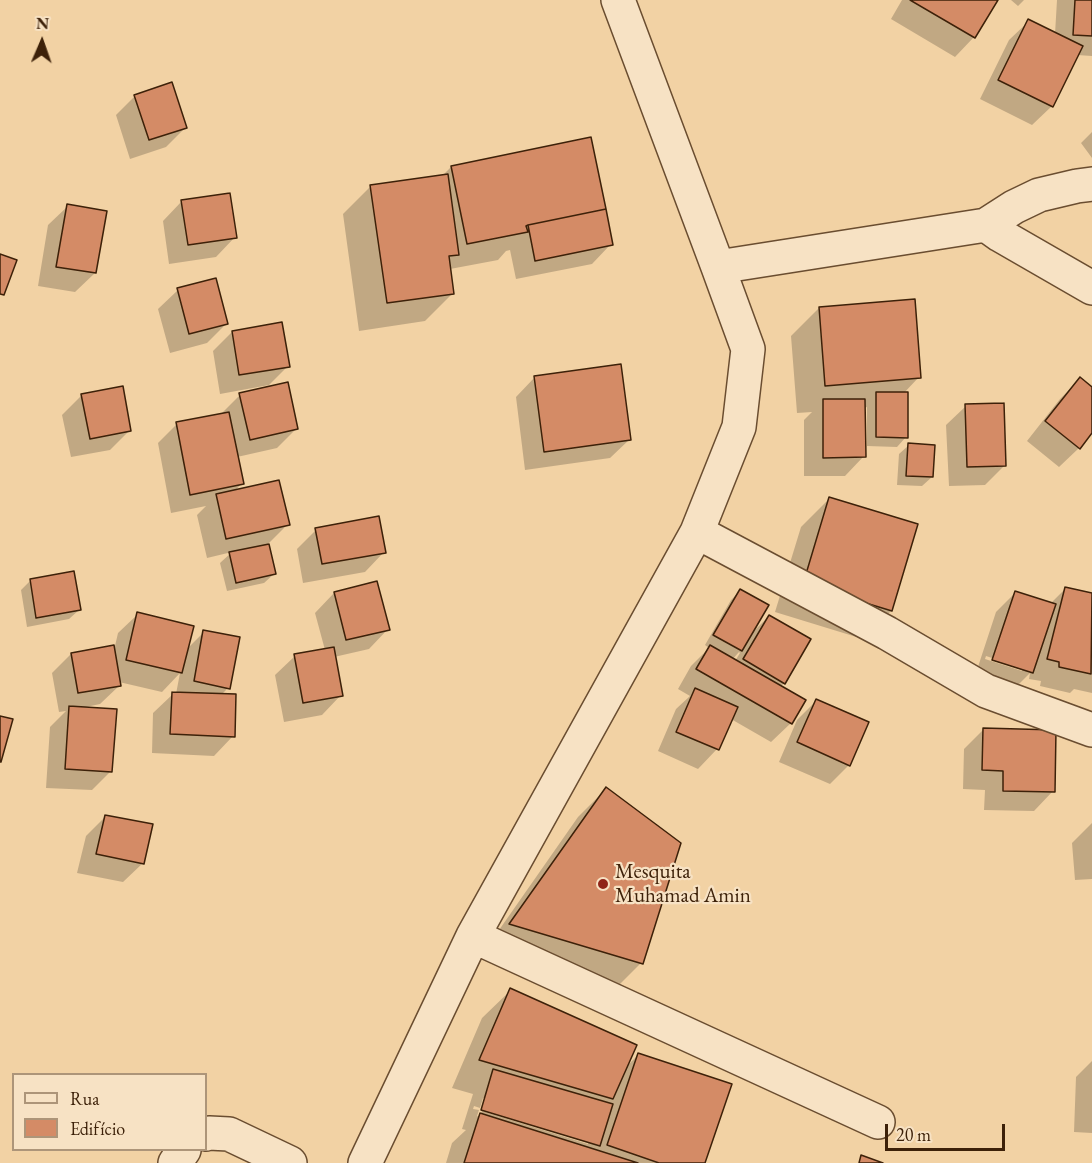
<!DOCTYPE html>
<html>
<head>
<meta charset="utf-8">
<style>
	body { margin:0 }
	#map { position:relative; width:1092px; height:1163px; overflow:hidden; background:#f2d2a4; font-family:"EB Garamond",serif }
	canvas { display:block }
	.legend { position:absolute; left:12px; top:1073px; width:195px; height:78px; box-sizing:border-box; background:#f7e2c4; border:2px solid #ad9579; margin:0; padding:8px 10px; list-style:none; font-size:18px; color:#3d2109 }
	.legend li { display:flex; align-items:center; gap:12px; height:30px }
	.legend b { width:30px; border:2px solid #ad9579 }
	.north { position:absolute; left:12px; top:12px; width:60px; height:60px; -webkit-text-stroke:4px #f7e2c4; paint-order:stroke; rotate:2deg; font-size:16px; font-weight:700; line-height:24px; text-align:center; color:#3d2109 }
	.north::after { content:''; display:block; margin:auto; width:21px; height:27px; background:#3d2109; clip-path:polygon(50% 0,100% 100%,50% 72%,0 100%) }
	.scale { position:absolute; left:885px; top:1124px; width:120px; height:27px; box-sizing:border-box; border:3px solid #3d2109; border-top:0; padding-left:8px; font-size:18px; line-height:21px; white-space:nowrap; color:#3d2109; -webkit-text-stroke:4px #f7e2c4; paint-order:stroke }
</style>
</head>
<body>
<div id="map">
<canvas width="1092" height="1163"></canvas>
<ul class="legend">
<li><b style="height:8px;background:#f7e2c4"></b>Rua</li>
<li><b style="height:16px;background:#d48b66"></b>Edifício</li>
</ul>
<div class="north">N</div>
<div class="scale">20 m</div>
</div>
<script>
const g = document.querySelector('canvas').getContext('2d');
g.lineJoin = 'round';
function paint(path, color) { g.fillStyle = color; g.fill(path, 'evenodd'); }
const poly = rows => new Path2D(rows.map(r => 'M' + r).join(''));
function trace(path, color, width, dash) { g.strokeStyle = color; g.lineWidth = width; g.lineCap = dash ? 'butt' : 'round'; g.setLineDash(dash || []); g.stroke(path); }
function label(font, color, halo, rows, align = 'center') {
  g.font = font + ' "EB Garamond",serif'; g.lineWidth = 4.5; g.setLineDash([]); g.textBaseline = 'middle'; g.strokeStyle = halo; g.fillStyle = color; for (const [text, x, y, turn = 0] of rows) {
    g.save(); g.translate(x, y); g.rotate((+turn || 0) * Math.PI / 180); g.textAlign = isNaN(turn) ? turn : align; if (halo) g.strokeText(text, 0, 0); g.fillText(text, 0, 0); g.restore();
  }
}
const shadow = poly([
	[902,0,996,0,974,37,955,57,891,19],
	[1011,0,1024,0,1018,6],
	[1057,0,1092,0,1092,56,1077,55,1052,106,1032,125,980,99,1009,40,1029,21,1055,34],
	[135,96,185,128,166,147,130,159,116,115],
	[1092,132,1092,158,1081,143],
	[590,139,611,244,592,264,516,279,510,250,506,251,498,260,450,269,453,293,425,321,359,331,343,214,371,186,442,176,451,167],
	[182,201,235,237,216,257,169,264,163,221],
	[68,206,95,273,75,292,38,286,48,225],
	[178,290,226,324,207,343,170,353,158,309],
	[819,308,919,377,903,394,906,437,897,447,867,446,867,407,864,408,864,456,845,476,804,476,804,420,812,412,797,413,791,336],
	[232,332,288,366,269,385,220,394,213,351],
	[535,377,630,439,610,458,525,470,516,397],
	[1080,379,1092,389,1092,431,1079,448,1059,467,1027,441,1060,399],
	[82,395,130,430,110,450,71,457,62,415],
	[240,395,296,429,277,448,237,457,242,483,234,492,288,524,268,544,274,574,264,583,227,591,220,563,232,552,207,558,197,515,206,506,171,513,158,443,177,424,221,414],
	[966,406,1005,465,985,485,949,486,946,425],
	[909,445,932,477,922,486,897,485,899,454],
	[829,499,916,525,891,611,863,639,775,612,801,527],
	[316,530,384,552,365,572,303,583,297,549],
	[31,580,79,610,69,619,27,627,21,590],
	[1065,589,1092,595,1092,693,1074,689,1070,693,1040,686,1041,681,1029,679,1030,673,1012,691,974,679,996,612,1016,592,1050,604],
	[986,656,1022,668,1022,671,985,659],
	[740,591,751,634,769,616,784,683,780,687,791,723,771,742,731,719,717,749,698,769,658,751,676,709,690,696,678,689,691,666,709,648,705,645,731,600],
	[739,652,740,653,735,661,732,660],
	[334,593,388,629,369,649,334,657,341,695,322,715,284,722,275,675,295,656,325,650,315,613],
	[138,614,187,649,204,632,228,688,221,695,233,736,214,756,152,753,153,713,173,694,176,694,180,673,162,692,119,682,120,685,100,704,86,707,111,771,92,790,46,788,50,727,66,711,59,712,52,673,71,654,115,646,118,633],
	[816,701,849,765,830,784,779,762,797,720],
	[983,730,1053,791,1034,811,984,810,985,790,963,789,964,749],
	[606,789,641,963,613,991,483,953,578,817],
	[106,816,143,863,123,882,77,873,86,836],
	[1092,823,1092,879,1075,880,1072,843],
	[511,990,625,1068,639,1054,703,1163,446,1163,452,1143,466,1130,462,1129,473,1094,452,1088,482,1018],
	[483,1098,486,1098,588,1141,588,1144,482,1111,480,1117,477,1116,479,1110,473,1109,474,1106,480,1108],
	[1092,1061,1092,1133,1074,1132,1076,1077]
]);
const building = poly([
	[910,0,998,0,975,38,910,0],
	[1075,0,1092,0,1092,36,1073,35,1075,0],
	[1028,19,1083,46,1053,107,998,80,1028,19],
	[172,82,187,128,149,140,134,95,172,82],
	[591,137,606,209,528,225,526,226,528,232,467,244,451,166,591,137],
	[448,174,459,255,449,256,454,294,387,303,370,185,448,174],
	[230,193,237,238,188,245,181,200,230,193],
	[67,204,107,211,96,273,56,267,67,204],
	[606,209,613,245,535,261,528,225,606,209],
	[0,254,17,260,4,295,0,294,0,254],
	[216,278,228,324,189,334,177,288,216,278],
	[915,299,921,378,825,386,819,307,915,299],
	[282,322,290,367,239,375,232,331,282,322],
	[621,364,631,440,544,452,534,376,621,364],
	[1080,377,1092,387,1092,433,1080,449,1045,421,1080,377],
	[288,382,298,429,250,440,239,393,288,382],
	[123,386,131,431,90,439,81,394,123,386],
	[876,392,908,392,908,438,876,437,876,392],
	[823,399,865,399,866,457,823,458,823,399],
	[1004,403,1006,466,967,467,965,404,1004,403],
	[229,412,244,484,190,495,176,422,229,412],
	[908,443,935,445,933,477,906,476,908,443],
	[279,480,290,525,226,539,216,494,279,480],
	[829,497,918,524,892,611,803,584,829,497],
	[379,516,386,553,322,564,315,528,379,516],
	[269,544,276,574,236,583,229,552,269,544],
	[74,571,81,610,36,618,30,579,74,571],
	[377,581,390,630,346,640,334,592,377,581],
	[1065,587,1092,593,1091,674,1059,667,1059,662,1047,659,1065,587],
	[740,589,769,605,742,651,713,635,740,589],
	[1015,591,1056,604,1033,673,992,660,1015,591],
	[137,612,194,626,182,673,126,660,137,612],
	[769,615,811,639,785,684,743,659,769,615],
	[203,630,240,637,230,689,194,681,203,630],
	[114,645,121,686,78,693,71,653,114,645],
	[710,645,806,700,792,724,696,669,710,645],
	[334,647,343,696,303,703,294,654,334,647],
	[695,688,738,707,719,750,676,732,695,688],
	[172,692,236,694,235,737,170,734,172,692],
	[816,699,869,722,850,766,797,742,816,699],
	[69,706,117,709,112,772,65,769,69,706],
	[0,716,13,719,1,762,0,762,0,716],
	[983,728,1056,730,1055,792,1003,791,1003,771,982,770,983,728],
	[606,787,681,843,643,964,509,924,606,787],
	[105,815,153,824,144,864,96,854,105,815],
	[510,988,637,1045,613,1099,479,1060,510,988],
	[638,1053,732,1084,705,1163,659,1163,607,1145,638,1053],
	[493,1069,613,1104,600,1146,481,1110,493,1069],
	[480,1113,638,1163,464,1163,480,1113],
	[861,1155,883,1163,859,1163,861,1155]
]);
const minor = poly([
	[986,225,1014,207,1039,195,1077,186,1092,184],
	[718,267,986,225,1000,235,1092,288],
	[697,532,887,633,986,691,1092,730],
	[473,936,878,1122],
	[206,1134,209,1133,229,1134,290,1163],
	[175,1163,184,1150],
	[365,1163,473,936,697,532,739,427,748,349,718,267,618,0]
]);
const markers = [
	[603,884,6,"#8f2418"]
];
const poiNames = [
	["Mesquita",615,872],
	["Muhamad Amin",615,896]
];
paint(shadow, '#0003');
paint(building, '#d48b66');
trace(building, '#3d2109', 1.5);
trace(minor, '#6a4d30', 36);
trace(minor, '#f7e2c4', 33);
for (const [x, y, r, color] of markers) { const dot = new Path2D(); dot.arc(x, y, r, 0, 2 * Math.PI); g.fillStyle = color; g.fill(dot); trace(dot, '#f7e2c4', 2); }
label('21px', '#3d2109', '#f7e2c4', poiNames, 'left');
</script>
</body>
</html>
